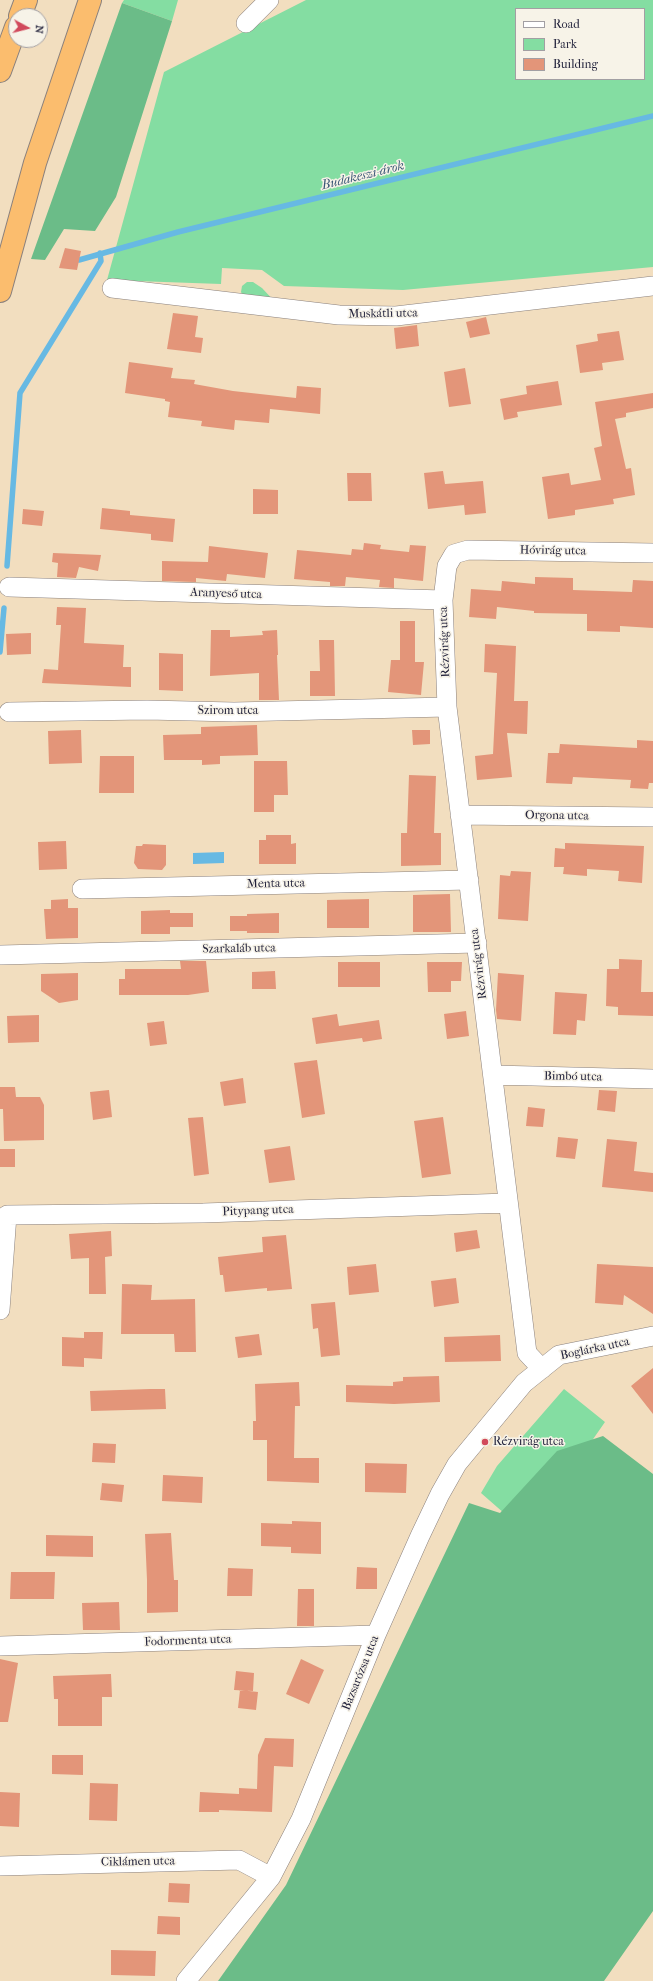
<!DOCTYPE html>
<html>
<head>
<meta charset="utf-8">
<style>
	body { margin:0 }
	#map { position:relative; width:653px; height:1981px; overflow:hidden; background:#f2debf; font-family:"IM FELL French Canon",serif }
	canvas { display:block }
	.legend { position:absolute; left:515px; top:8px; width:130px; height:72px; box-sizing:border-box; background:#f7f3e8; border:1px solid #a29fa3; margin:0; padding:5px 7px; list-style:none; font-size:12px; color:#22223b }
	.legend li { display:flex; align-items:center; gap:8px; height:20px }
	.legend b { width:20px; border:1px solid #a29fa3 }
	.north { position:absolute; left:8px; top:8px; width:40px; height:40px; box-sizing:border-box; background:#f7f3e8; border:1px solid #a29fa3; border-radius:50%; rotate:97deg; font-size:11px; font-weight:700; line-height:16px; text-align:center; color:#22223b }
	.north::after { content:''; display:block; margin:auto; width:14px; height:18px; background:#d1495b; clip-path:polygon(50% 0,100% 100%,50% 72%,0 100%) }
</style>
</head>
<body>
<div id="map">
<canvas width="653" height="1981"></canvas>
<ul class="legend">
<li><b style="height:5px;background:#fff"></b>Road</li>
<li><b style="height:11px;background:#84dda2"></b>Park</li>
<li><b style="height:11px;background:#e39579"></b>Building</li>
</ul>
<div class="north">N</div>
</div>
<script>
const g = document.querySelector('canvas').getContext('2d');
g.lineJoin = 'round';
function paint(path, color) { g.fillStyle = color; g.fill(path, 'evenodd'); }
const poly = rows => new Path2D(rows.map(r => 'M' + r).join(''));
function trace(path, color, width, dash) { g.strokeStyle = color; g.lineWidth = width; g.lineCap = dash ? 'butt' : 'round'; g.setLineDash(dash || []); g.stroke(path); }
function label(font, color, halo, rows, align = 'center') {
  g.font = font + ' "IM FELL French Canon",serif'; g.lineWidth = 3; g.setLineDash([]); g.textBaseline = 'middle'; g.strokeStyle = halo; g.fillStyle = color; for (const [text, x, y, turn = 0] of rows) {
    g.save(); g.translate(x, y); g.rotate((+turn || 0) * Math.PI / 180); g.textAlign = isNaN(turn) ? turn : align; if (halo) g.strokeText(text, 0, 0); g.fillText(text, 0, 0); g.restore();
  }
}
const green = poly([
	[124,0,178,0,172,21,122,3],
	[306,0,653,0,653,267,403,290,284,286,262,270,222,268,221,284,107,280,164,72],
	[516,9,644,9,644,79,516,79],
	[247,282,253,282,262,288,276,303,243,296,241,292,242,286],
	[564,1389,605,1422,575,1465,505,1514,481,1493,497,1466]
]);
const forest = poly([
	[122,3,172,21,116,197,95,231,64,229,45,260,31,259],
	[603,1436,653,1474,653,1911,604,1981,218,1981,286,1885,469,1503,500,1513,557,1451]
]);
const water = poly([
	[224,852,224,863,193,864,193,853]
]);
const stream = poly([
	[79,260,178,232,653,116],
	[7,566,20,393,101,261,100,253],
	[0,652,4,608]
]);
const building = poly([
	[65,248,81,251,77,270,59,268],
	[173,313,198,316,195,337,203,338,201,353,167,349],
	[486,317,490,334,470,338,466,322],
	[417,325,419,346,396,349,394,328],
	[619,331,624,360,602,363,603,370,580,373,576,345,598,341,597,334],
	[129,362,173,368,171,378,195,380,194,384,233,391,296,398,297,386,321,388,320,414,270,409,269,423,235,420,234,430,201,426,202,421,168,417,170,402,165,401,165,399,125,393],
	[465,368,471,404,449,407,444,372],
	[558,381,562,405,517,412,518,417,504,420,500,399,527,394,526,386],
	[653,393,653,408,626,413,626,417,615,419,626,469,631,468,635,495,613,499,614,504,575,510,575,515,548,519,542,477,569,473,571,485,601,480,594,448,602,446,595,402],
	[443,471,445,484,483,481,486,513,465,515,464,505,428,509,424,473],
	[347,473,371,473,372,501,348,501],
	[253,489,278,490,278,514,253,514],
	[102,508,130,511,130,515,175,519,173,542,151,540,151,534,100,529],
	[23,509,44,511,42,526,22,524],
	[364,543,381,545,380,549,409,552,410,545,426,546,423,581,394,578,394,588,379,587,380,580,346,577,345,586,330,586,330,582,294,579,297,550,351,555,352,549,363,550],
	[209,546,268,553,265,578,227,574,226,581,196,578,196,582,162,581,162,561,208,562],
	[53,553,101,555,98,571,79,567,76,578,57,577,58,563,52,562],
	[535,577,573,578,573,590,632,592,633,580,653,581,653,628,620,626,620,632,587,631,587,614,534,613,534,611,497,607,496,619,469,617,471,589,501,591,502,581,535,584],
	[57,607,86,608,84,643,124,645,123,667,131,667,131,687,42,683,44,669,58,670,61,625,56,625],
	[400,621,415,621,415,662,424,662,421,695,388,692,391,660,400,660],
	[211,630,230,630,230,637,263,635,262,631,277,630,278,655,277,655,279,700,259,700,259,673,210,676],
	[31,633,31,654,7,655,6,634],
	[319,640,334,640,335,696,310,696,310,671,320,671],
	[485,644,516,646,514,701,528,701,527,734,507,733,512,777,477,780,475,756,493,754,497,673,484,672],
	[159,653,183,654,183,691,159,690],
	[257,725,258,755,220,756,220,764,202,765,202,760,164,760,163,735,201,734,201,727],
	[81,730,82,763,49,764,48,731],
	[412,730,430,730,430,744,413,745],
	[637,740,653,741,653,783,649,783,648,789,630,788,631,780,573,777,572,784,546,783,548,753,559,753,560,744,637,748],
	[100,756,134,756,134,793,99,793],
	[254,761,287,761,288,795,274,795,274,812,254,812],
	[409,775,436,776,434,833,441,833,441,865,401,866,401,833,407,833],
	[266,835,291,835,291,844,296,843,296,864,259,864,259,840,266,840],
	[66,841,67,869,39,870,38,842],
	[565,843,644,846,642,883,618,881,619,871,587,869,587,876,563,874,564,867,554,867,555,848,565,849],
	[143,844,166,845,166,865,162,870,138,869,134,863,136,846,142,846],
	[511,871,531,872,528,921,498,919,500,875,510,876],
	[450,894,451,932,413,932,413,895],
	[68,899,68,908,78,908,78,938,46,939,44,909,51,909,51,900],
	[369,899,369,928,327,928,327,900],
	[170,910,170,913,193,913,193,927,170,927,170,934,141,934,141,911],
	[279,913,279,933,247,933,247,931,230,931,230,916,247,916,247,914],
	[619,959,642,960,641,992,653,992,653,1016,618,1015,618,1007,606,1006,607,969,619,969],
	[180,961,206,961,209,992,188,995,119,995,119,979,125,979,125,969,181,969],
	[338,962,380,962,380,987,338,987],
	[427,962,462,962,461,981,451,981,451,992,428,992],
	[275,971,276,989,252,989,252,972],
	[78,973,78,1000,59,1003,41,991,41,974],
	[498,973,524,975,521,1021,497,1019,496,1010],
	[555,992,587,994,585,1021,577,1020,576,1035,553,1034],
	[466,1011,469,1036,447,1039,444,1014],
	[337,1014,339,1026,379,1020,382,1039,363,1042,362,1038,316,1044,312,1018],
	[39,1015,39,1042,8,1043,7,1016],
	[164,1021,167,1044,150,1046,147,1023],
	[317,1060,325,1114,302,1118,294,1063],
	[243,1078,246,1103,224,1106,220,1082],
	[0,1087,15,1087,16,1097,40,1097,44,1105,44,1140,4,1141,3,1109,0,1109],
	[109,1090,112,1117,93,1120,90,1092],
	[599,1090,617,1091,615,1112,597,1110],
	[528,1107,545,1109,543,1127,526,1126],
	[203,1117,209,1174,194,1176,188,1118],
	[443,1117,451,1174,422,1178,414,1121],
	[558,1137,578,1139,575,1159,556,1157],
	[607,1139,637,1142,634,1171,653,1173,653,1192,602,1187],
	[290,1146,295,1180,269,1183,264,1150],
	[0,1149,15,1149,15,1167,0,1167],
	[477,1230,480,1248,456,1252,454,1233],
	[111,1231,112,1256,105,1257,106,1294,89,1294,89,1258,71,1259,69,1234],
	[286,1235,292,1289,267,1291,267,1288,225,1292,223,1275,220,1275,218,1257,263,1252,262,1237],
	[376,1264,379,1292,349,1295,347,1267],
	[597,1264,653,1267,653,1314,624,1295,623,1305,595,1303],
	[456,1278,459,1303,434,1307,431,1281],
	[122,1284,152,1285,151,1300,195,1299,196,1352,175,1352,174,1334,121,1334],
	[335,1302,340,1355,321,1357,318,1328,313,1329,311,1304],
	[84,1332,103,1332,102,1359,84,1358,84,1367,62,1366,62,1337,84,1338],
	[259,1334,262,1355,238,1358,235,1337],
	[500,1335,501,1361,445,1362,444,1337],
	[653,1368,653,1414,631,1386],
	[439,1376,440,1402,394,1404,346,1402,346,1385,393,1386,393,1382,403,1381,403,1377],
	[299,1382,300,1406,295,1406,294,1458,319,1458,319,1483,267,1481,267,1440,253,1440,253,1421,256,1421,255,1384],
	[150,1389,165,1389,166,1409,91,1411,90,1391],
	[93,1443,116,1444,115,1463,92,1462],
	[365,1463,407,1464,406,1493,365,1492],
	[163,1475,203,1477,202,1503,162,1501],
	[102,1483,124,1485,122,1502,100,1500],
	[292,1521,321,1522,321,1554,291,1553,291,1547,261,1546,261,1523,292,1524],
	[171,1533,174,1580,178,1580,178,1612,147,1613,147,1580,145,1534],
	[46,1535,93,1536,93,1557,46,1556],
	[357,1567,377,1568,377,1589,356,1589],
	[228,1568,253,1569,252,1596,227,1596],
	[11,1572,55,1572,54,1599,10,1599],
	[298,1589,314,1589,314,1626,297,1626],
	[119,1602,120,1630,83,1630,82,1603],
	[0,1659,18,1663,8,1722,0,1722],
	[301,1659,324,1670,309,1704,286,1694],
	[236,1671,254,1673,253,1691,234,1690],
	[111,1674,112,1697,102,1697,102,1726,58,1726,58,1699,54,1699,53,1676],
	[240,1690,258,1692,256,1710,238,1708],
	[265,1738,294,1739,293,1767,274,1766,272,1812,219,1810,219,1812,199,1812,200,1792,239,1794,239,1788,257,1789,258,1755],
	[52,1755,83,1755,83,1775,52,1774],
	[90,1783,118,1784,117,1821,89,1820],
	[0,1792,20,1793,19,1827,0,1826],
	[169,1883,190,1884,189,1903,168,1902],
	[158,1916,180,1917,180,1935,157,1934],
	[111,1950,156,1951,155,1976,111,1975]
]);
const minor = poly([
	[246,23,269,0],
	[112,288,339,315,396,316,653,286],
	[9,587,443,600],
	[9,712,147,710,234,712,447,707],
	[460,815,653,817],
	[82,889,469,880],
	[1,955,477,943],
	[493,1075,653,1079],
	[0,1310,7,1215,203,1213,508,1203],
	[542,1369,527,1353,447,707,443,600,447,566,454,554,468,550,653,553],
	[0,1646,376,1635],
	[0,1866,239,1860,271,1877],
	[186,1981,271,1877,301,1819,376,1635,420,1536,440,1494,457,1464,524,1383,559,1355,653,1336]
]);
const motorway = poly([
	[20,16,26,0],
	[0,71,16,27],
	[0,291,35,163,90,0]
]);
const markers = [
	[485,1442,4,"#d1495b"]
];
const streetNames = [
	["Muskátli utca",383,314,-1],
	["Hóvirág utca",553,551,1],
	["Aranyeső utca",226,594,2],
	["Rézvirág utca",445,642,-92],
	["Szirom utca",228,711],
	["Orgona utca",557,816,1],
	["Menta utca",276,884,-1],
	["Szarkaláb utca",239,949,-1],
	["Rézvirág utca",479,964,-97],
	["Bimbó utca",573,1077,1],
	["Pitypang utca",258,1211,-2],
	["Boglárka utca",595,1349,-12],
	["Fodormenta utca",188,1641,-2],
	["Bazsarózsa utca",361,1673,-68],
	["Ciklámen utca",138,1862,-1]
];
const poiNames = [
	["Rézvirág utca",493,1442]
];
const waterNames = [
	["Budakeszi-árok",363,176,-14]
];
paint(green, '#84dda2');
paint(forest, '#6bbc88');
paint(water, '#67b9e3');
trace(stream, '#67b9e3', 5.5);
paint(building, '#e39579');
trace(minor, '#8a807d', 20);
trace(motorway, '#8a807d', 24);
trace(minor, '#fff', 19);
trace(motorway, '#fbbd6e', 22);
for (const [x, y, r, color] of markers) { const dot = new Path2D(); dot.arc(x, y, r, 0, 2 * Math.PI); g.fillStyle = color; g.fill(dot); trace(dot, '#f7f3e8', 1.5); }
label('12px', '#22223b', '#f7f3e8', streetNames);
label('12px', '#22223b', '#f7f3e8', poiNames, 'left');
label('italic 13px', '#3a5776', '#f7f3e8', waterNames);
</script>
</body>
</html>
